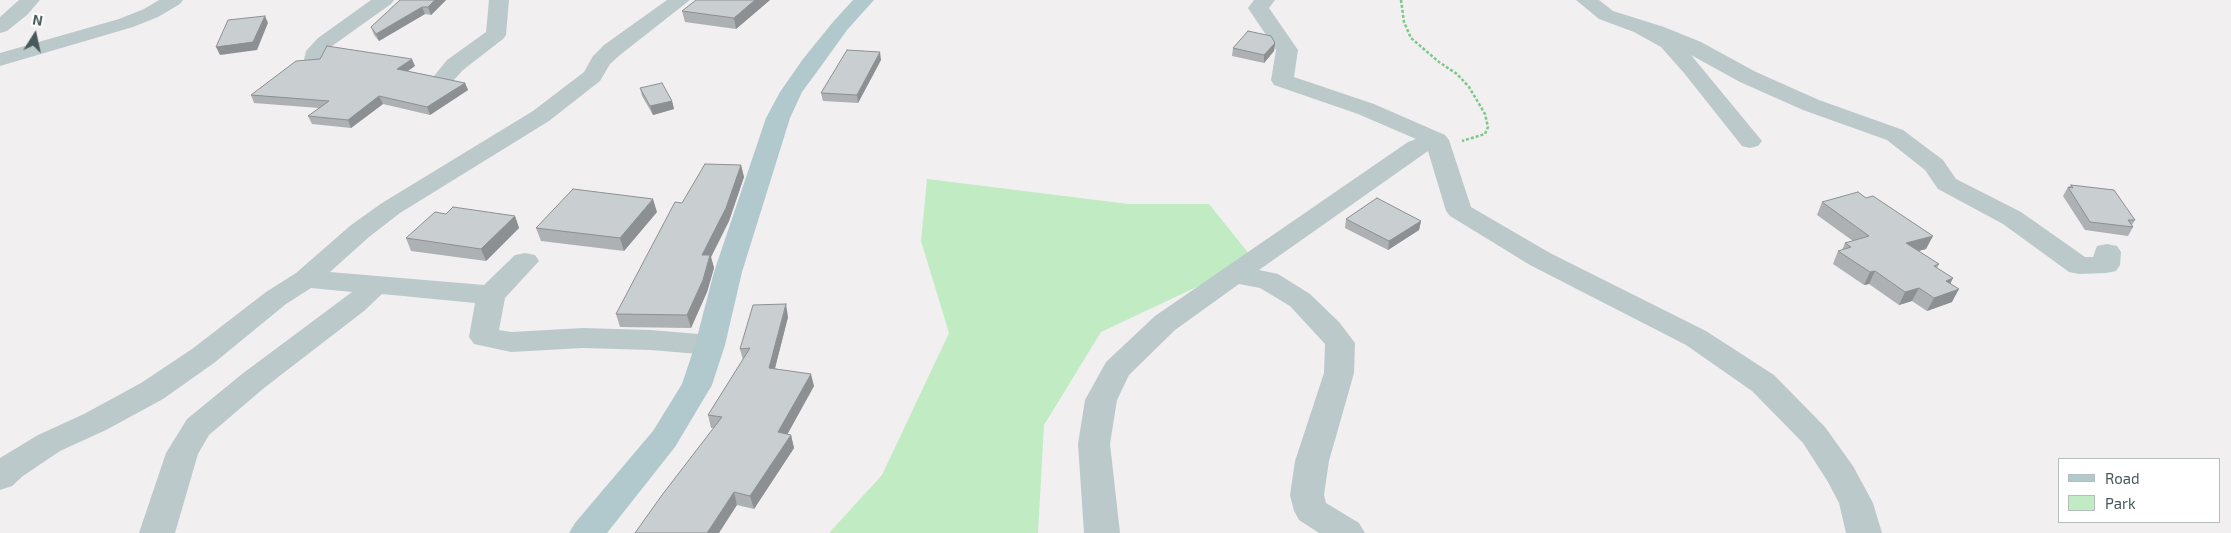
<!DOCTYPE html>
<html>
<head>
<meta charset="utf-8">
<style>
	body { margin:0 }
	#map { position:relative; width:2231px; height:533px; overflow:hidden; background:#f1eff0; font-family:"Exo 2",sans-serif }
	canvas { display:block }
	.legend { position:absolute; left:2058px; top:458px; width:162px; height:65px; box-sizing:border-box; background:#fff; border:1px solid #b6bdbd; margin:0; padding:6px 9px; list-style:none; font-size:15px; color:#48595b }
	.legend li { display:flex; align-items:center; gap:10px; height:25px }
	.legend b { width:25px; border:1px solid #b6bdbd }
	.north { position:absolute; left:10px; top:10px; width:50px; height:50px; -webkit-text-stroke:4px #fff; paint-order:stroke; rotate:10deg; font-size:14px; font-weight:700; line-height:20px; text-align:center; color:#48595b }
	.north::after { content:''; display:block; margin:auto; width:18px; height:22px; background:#48595b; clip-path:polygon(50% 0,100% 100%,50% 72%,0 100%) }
</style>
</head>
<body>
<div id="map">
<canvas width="2231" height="533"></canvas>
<ul class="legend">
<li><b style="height:6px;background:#b1c8cc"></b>Road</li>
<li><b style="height:14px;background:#c1ecc3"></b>Park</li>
</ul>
<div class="north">N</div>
</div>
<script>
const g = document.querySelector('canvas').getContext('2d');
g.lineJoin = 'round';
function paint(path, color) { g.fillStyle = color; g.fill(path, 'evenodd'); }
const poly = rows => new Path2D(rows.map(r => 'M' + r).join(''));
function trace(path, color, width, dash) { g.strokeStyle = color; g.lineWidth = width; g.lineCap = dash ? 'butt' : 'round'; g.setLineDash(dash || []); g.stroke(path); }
const green = poly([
	[927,179,1129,204,1209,204,1254,260,1101,332,1044,425,1038,533,829,533,882,475,949,333,921,241]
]);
const path = poly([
	[1401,0,1404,22,1411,38,1439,62,1457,74,1469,87,1485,114,1488,127,1485,134,1462,141]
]);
const minor = poly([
	[19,0,40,0,27,15,7,31,0,33,0,17,19,0],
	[159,0,183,0,180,4,158,17,133,27,0,66,0,53,119,19,144,9,159,0],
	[371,0,394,0,391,4,332,46,327,52,323,65,315,66,307,65,304,60,306,51,318,38,371,0],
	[489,0,509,0,506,35,503,39,463,70,453,81,445,83,437,81,434,76,447,60,486,32,489,0],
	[667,0,690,0,620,55,610,64,600,81,549,121,400,213,369,237,330,272,484,285,515,255,525,253,535,255,539,261,505,298,499,330,511,332,583,328,651,330,710,335,721,338,725,345,721,352,710,355,651,350,583,348,511,352,474,344,469,337,475,303,382,294,364,311,264,388,209,435,198,454,175,533,139,533,166,453,187,419,242,374,352,292,311,288,286,304,214,363,163,399,106,430,60,451,23,476,12,486,0,490,0,458,38,435,84,414,141,383,192,349,266,292,296,273,351,225,382,203,533,111,584,72,593,56,604,45,667,0],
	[1254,0,1275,0,1269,8,1298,50,1294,77,1374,104,1445,135,1449,140,1471,207,1550,253,1706,331,1774,375,1825,427,1853,466,1873,503,1882,533,1846,533,1839,503,1828,482,1803,443,1752,391,1686,345,1530,265,1450,216,1446,211,1428,151,1259,270,1278,274,1310,294,1339,322,1355,343,1354,373,1329,461,1324,495,1326,503,1359,523,1365,533,1319,533,1299,520,1294,511,1290,495,1295,461,1324,373,1325,344,1290,306,1260,288,1239,284,1175,330,1129,375,1117,400,1110,444,1120,533,1084,533,1078,444,1085,400,1106,362,1155,316,1408,142,1416,139,1358,114,1274,85,1271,80,1276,50,1248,8,1254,0],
	[1576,0,1599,0,1613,11,1664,27,1701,42,1756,72,1819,100,1903,130,1943,160,1956,179,2021,212,2085,257,2093,257,2097,246,2107,244,2117,246,2121,252,2120,265,2116,271,2106,273,2079,274,2069,272,2003,224,1938,189,1925,170,1887,140,1803,110,1740,82,1691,55,1762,141,1758,146,1750,148,1742,146,1684,73,1661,47,1634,32,1599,19,1576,0]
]);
const major = poly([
	[853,0,874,0,847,30,819,69,802,92,790,118,742,272,725,345,712,385,675,447,607,533,569,533,575,523,653,431,682,384,695,345,714,272,766,118,780,92,803,59,833,22,853,0]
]);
const wall = poly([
	[400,0,446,0,431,15,425,14,379,41,374,35,371,27],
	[770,0,736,29,685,22,682,11],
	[1275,43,1274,51,1264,63,1232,56,1233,48],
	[881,60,858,103,823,101,821,93],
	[415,66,408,71,465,83,468,90,430,115,383,104,351,128,312,124,308,116,319,108,254,103,251,95],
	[640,88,672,101,674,109,653,115,642,96],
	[741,165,744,177,729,221,711,257,714,268,707,292,691,328,620,327,616,314,682,203],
	[2071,185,2135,220,2132,225,2133,227,2128,236,2085,230,2063,196,2068,187,2069,187],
	[1822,202,1926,249,1918,251,1939,264,1937,268,1951,283,1952,302,1927,311,1912,301,1899,305,1869,284,1864,285,1833,264,1838,251,1842,250,1845,243,1853,241,1817,215],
	[657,212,624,251,541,241,536,228],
	[446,214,515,216,519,228,486,261,411,251,406,238],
	[1346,219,1421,221,1419,230,1388,250,1345,228],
	[788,317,775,368,814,386,787,434,791,435,794,448,754,509,737,505,713,428,711,428,708,415,743,360,740,349]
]);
const shadedWall = poly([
	[435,0,446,0,431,15,428,7],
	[755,0,770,0,736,29,734,18],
	[422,7,425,14,379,41,376,34],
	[265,16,268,23,257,50,220,55,216,47],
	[1275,43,1274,51,1264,63,1264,55],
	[880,52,881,60,858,103,857,95],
	[412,59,415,66,400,76,397,69],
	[465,83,468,90,430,115,427,107],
	[379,96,383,104,351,128,348,120],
	[672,101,674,109,653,115,650,106],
	[741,165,744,177,729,221,711,257,714,268,707,292,691,328,687,315,702,255],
	[653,199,657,212,624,251,620,238],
	[515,216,519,228,486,261,481,249],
	[1421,221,1419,230,1388,250,1389,241],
	[1933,236,1926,249,1900,256,1906,243],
	[1875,271,1869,284,1864,285,1870,272],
	[1953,278,1947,291,1946,281],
	[1919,288,1912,301,1899,305,1905,292],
	[1959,289,1952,302,1927,311,1934,298],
	[786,304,788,317,772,380,769,368],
	[811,374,814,386,781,446,778,432],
	[791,435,794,448,754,509,750,496],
	[734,492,737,505,719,533,707,533]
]);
const building = poly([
	[400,0,435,0,428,7,422,7,376,34,371,27,400,0],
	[696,0,755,0,734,18,682,11,696,0],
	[265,16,253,42,216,47,228,20,265,16],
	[1248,31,1271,36,1275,43,1264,55,1233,48,1248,31],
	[327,46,412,59,397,69,465,83,427,107,379,96,348,120,308,116,329,101,251,95,296,61,320,59,327,46],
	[847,50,880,52,857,95,821,93,847,50],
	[662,83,672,101,650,106,640,88,662,83],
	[705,164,741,165,726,208,702,255,710,255,703,280,687,315,616,314,675,202,682,203,705,164],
	[2071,185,2114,190,2135,220,2128,220,2133,227,2090,222,2068,187,2073,188,2071,185],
	[573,189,653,199,620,238,536,228,573,189],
	[1858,192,1866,198,1873,196,1933,236,1906,243,1939,264,1934,266,1953,278,1946,281,1959,289,1934,298,1919,288,1905,292,1875,271,1870,272,1838,251,1851,247,1845,243,1869,236,1822,202,1858,192],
	[1377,198,1421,221,1389,241,1346,219,1377,198],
	[453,207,515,216,481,249,406,238,435,212,446,214,453,207],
	[786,304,769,368,811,374,778,432,791,435,750,496,734,492,707,533,635,533,662,495,722,417,708,415,750,348,740,349,753,305,786,304]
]);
paint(green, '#c1ecc3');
trace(path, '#7bc888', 2.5, [3, 2]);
paint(minor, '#bcc9cb');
paint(major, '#b1c8cc');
paint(wall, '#adb1b3');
paint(shadedWall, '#8d9092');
paint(building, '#c9ced0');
trace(building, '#8d9092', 1);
</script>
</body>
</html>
